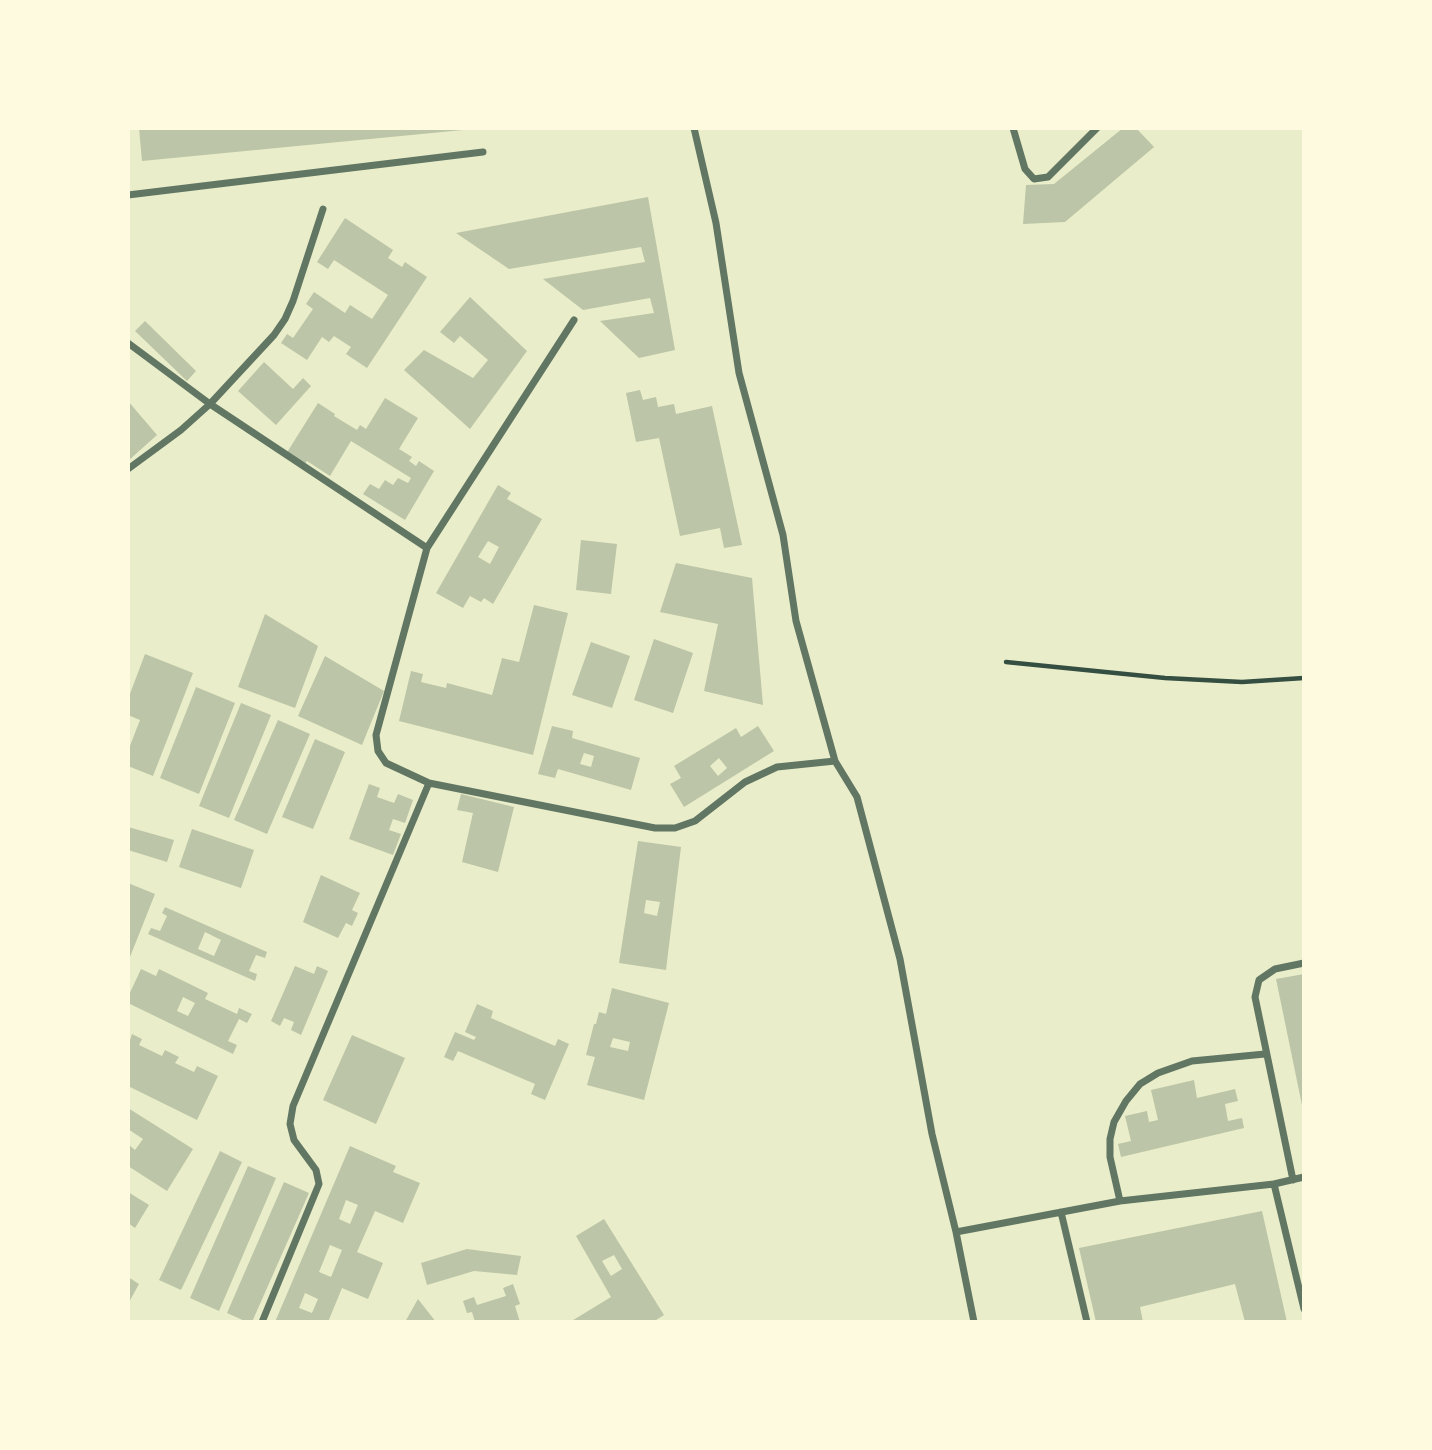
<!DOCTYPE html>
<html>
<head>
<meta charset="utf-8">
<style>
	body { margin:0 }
	#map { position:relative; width:1432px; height:1450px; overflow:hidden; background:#e9edc9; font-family:"Nunito Sans",sans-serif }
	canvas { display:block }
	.frame { position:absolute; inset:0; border:130px solid #fefae0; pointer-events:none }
</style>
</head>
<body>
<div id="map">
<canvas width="1432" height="1450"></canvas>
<div class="frame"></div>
</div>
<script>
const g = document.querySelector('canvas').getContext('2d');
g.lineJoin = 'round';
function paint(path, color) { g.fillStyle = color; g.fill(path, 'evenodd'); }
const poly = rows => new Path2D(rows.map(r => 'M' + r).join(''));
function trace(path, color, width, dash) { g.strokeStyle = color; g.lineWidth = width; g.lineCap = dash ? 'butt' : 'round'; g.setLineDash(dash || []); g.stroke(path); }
const building = poly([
	[139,128,462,128,463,130,142,161],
	[1123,128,1136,128,1154,147,1065,222,1023,224,1026,185,1054,184],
	[648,197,675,350,639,358,600,321,654,313,650,298,583,310,543,279,645,262,641,247,509,269,456,233],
	[345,218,393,250,388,258,402,267,405,262,427,277,367,368,346,354,351,347,334,336,329,342,322,337,307,360,281,343,287,334,293,338,313,309,306,304,314,292,345,313,350,305,372,319,388,295,334,260,328,269,317,262],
	[470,297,527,351,470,429,404,370,424,350,473,378,488,360,460,336,454,343,440,332],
	[145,321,196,371,187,381,135,331],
	[264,362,293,389,303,378,311,386,276,425,238,391],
	[640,390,643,400,656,397,658,407,674,404,676,414,712,406,742,545,724,548,720,528,680,536,659,438,636,442,626,393],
	[385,398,418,418,399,449,412,457,409,461,416,466,419,461,434,471,405,520,363,494,370,484,379,489,385,480,393,485,398,478,408,483,411,478,351,441,330,476,307,461,304,465,286,454,318,403,335,414,334,416,357,430,360,425,366,429],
	[128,401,157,435,128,461],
	[498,485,511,493,507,499,542,519,493,604,484,598,481,602,470,596,463,608,436,593],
	[488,541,499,547,490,564,478,557],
	[581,540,617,544,611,594,576,590],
	[676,563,752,578,763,705,704,691,718,624,660,612],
	[534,605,568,613,533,755,399,721,411,671,423,674,421,682,446,688,447,683,492,695,502,658,519,662],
	[265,614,318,646,295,708,238,687],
	[654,639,693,653,673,713,634,700],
	[591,642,630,656,612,708,572,695],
	[145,654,193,673,153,776,128,766,128,751,140,720,128,715,128,699],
	[325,656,384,691,362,745,298,716],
	[196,687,235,703,199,794,160,778],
	[241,703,271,715,229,818,199,806],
	[278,720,310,734,267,834,234,820],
	[552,726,573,731,572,738,640,758,631,790,558,769,555,778,538,774],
	[584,753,594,756,591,767,580,764],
	[758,726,774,751,684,807,670,784,681,778,674,766,736,728,741,737],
	[719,758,727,768,718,776,710,766],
	[315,739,345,752,313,829,282,817],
	[369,784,380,788,377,797,394,803,398,794,413,800,405,823,393,819,389,830,401,834,393,855,349,839],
	[461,794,514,807,498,872,462,862,473,813,457,810],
	[128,827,174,840,167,862,128,850],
	[192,829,254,850,241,888,179,867],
	[638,841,681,847,666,970,619,963],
	[646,900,660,902,657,916,644,913],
	[321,875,360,893,352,910,358,913,352,926,346,923,338,938,303,922],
	[128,883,155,894,128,962],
	[165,907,267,952,265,958,256,955,249,971,257,974,255,981,148,934,151,928,160,931,167,916,162,913],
	[205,932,221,940,214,956,198,949],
	[295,966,314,974,317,966,328,971,301,1035,291,1030,294,1022,284,1018,280,1026,271,1021],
	[141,969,156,976,159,969,208,993,205,999,237,1014,239,1008,252,1014,247,1023,239,1019,228,1041,237,1045,233,1054,128,1003,128,997],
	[183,997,195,1003,188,1016,177,1011],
	[1304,974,1304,1110,1303,1110,1276,979],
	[612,988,669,1003,644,1100,587,1085,595,1057,586,1055,594,1024,596,1024,599,1012,606,1014],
	[613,1038,630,1042,628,1051,610,1047],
	[477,1004,493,1011,491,1018,555,1046,558,1039,569,1044,545,1100,531,1094,535,1084,458,1051,453,1061,444,1057,455,1032,474,1040,476,1037,465,1032],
	[132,1034,142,1039,139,1045,162,1056,165,1050,179,1057,175,1063,194,1072,197,1066,218,1076,197,1120,128,1086,128,1039,130,1040],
	[352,1035,405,1058,376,1124,323,1100],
	[1194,1080,1197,1098,1235,1089,1238,1101,1225,1104,1228,1121,1242,1118,1244,1128,1121,1157,1118,1144,1131,1141,1125,1116,1147,1111,1149,1122,1158,1120,1151,1090],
	[128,1108,193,1149,167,1191,128,1166,128,1144,135,1150,143,1139,128,1129],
	[350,1146,396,1166,393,1172,420,1183,403,1223,375,1211,357,1252,383,1263,368,1299,342,1288,328,1322,275,1322],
	[346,1200,358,1205,350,1224,339,1219],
	[330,1245,342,1250,331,1277,319,1272],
	[305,1293,318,1299,312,1313,299,1308],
	[220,1151,242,1162,181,1290,159,1280],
	[248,1166,276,1178,219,1311,190,1298],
	[284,1182,309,1193,252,1322,247,1322,227,1313],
	[128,1192,149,1205,135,1228,128,1223],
	[1262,1211,1287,1322,1245,1322,1235,1284,1140,1307,1143,1322,1096,1322,1079,1248],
	[604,1219,664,1315,653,1322,601,1322,600,1320,570,1322,611,1297,576,1236],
	[614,1255,622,1269,611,1276,602,1261],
	[467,1249,521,1256,517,1275,474,1271,427,1285,421,1263],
	[128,1277,139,1284,128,1304],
	[513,1284,520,1304,515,1306,520,1322,475,1322,472,1312,467,1313,463,1301,474,1297,477,1305,506,1296,503,1288],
	[418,1299,436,1322,405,1322]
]);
const path = poly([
	[1006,662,1165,678,1242,682,1304,678]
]);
const minor = poly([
	[694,128,716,223,739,373,783,535,796,621,835,761,857,797,900,959,932,1134,956,1232,974,1322],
	[1013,128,1025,169,1034,179,1048,177,1097,128],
	[128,195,483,152],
	[128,343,210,404,427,548],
	[128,469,181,430,210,404,274,335,285,319,293,301,323,209],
	[429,783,386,763,378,751,376,735,427,548,574,320],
	[1293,1180,1255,997,1259,980,1275,969,1304,963],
	[1274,1184,1304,1309],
	[1120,1201,1110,1157,1110,1139,1114,1122,1126,1101,1140,1084,1158,1073,1192,1061,1265,1054],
	[1061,1212,1087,1322],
	[956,1232,1120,1201,1274,1184,1304,1177],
	[262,1322,319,1184,316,1170,294,1140,290,1124,293,1106,429,783,655,828,675,828,695,821,745,782,777,767,835,761]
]);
paint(building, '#bcc5a7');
trace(path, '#344e41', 4.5);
trace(minor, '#617663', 7);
</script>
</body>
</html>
